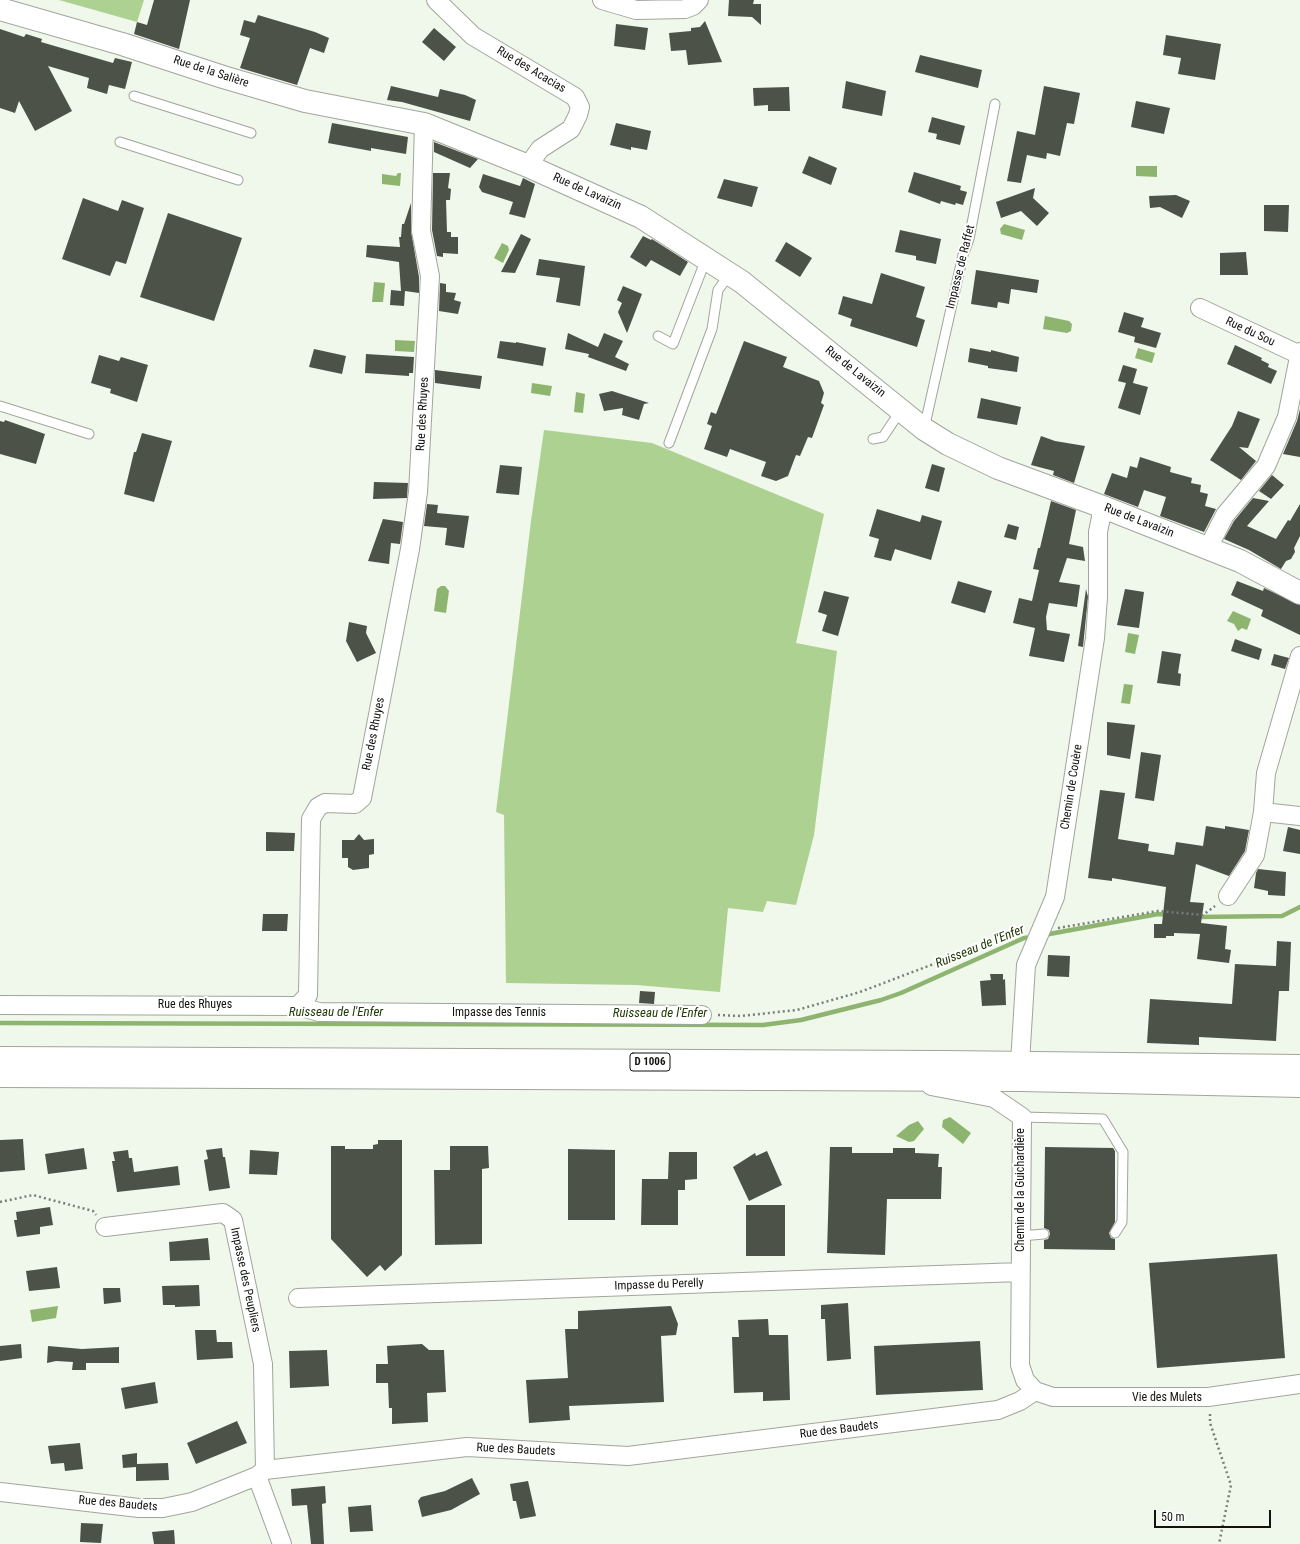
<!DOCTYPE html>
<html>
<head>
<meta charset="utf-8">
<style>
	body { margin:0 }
	#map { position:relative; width:1300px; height:1544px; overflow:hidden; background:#f0f7eb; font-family:"Roboto Condensed",sans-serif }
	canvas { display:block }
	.scale { position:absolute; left:1154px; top:1510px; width:117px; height:18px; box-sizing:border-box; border:2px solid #11130f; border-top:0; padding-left:5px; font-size:12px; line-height:14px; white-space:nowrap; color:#11130f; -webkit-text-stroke:3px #fff; paint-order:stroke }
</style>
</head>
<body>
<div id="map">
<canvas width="1300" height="1544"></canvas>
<div class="scale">50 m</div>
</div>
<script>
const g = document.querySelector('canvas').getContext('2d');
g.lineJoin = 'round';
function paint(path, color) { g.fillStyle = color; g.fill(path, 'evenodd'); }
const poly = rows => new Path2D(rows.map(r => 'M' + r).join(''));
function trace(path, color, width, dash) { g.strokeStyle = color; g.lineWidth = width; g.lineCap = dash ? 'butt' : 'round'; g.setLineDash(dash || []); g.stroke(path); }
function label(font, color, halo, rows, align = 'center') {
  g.font = font + ' "Roboto Condensed",sans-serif'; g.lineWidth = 4; g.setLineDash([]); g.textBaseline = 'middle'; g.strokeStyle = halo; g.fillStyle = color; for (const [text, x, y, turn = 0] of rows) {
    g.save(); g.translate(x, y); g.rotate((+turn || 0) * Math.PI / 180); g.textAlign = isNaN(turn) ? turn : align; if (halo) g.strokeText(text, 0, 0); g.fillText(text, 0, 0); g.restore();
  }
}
const green = poly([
	[59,0,144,0,137,22],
	[544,430,652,443,824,514,796,643,837,651,814,835,796,905,767,901,763,912,728,908,720,992,636,985,506,983,504,815,496,812,531,521]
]);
const water = poly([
	[1136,166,1157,166,1157,177,1136,176],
	[398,173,401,173,400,186,382,184,382,174,396,176],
	[1004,224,1025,230,1022,240,1001,234,1000,229],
	[502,243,508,246,509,250,503,263,494,258],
	[374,282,385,283,383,302,372,302],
	[1045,316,1069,321,1072,324,1071,331,1067,333,1043,329],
	[395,340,415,341,414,352,395,351],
	[1138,348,1155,353,1152,363,1135,358],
	[532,383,552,386,550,396,531,393],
	[576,392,585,394,583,413,574,412],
	[441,586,445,586,449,591,446,613,434,611,437,589],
	[1233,611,1251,619,1247,630,1242,628,1238,631,1234,624,1227,621],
	[1128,633,1139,635,1135,654,1125,652],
	[1124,684,1133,685,1130,704,1121,703],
	[950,1117,971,1133,963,1144,942,1127,943,1120],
	[918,1121,924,1129,914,1141,909,1142,896,1136,909,1125],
	[58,1306,56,1318,32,1322,30,1310]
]);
const stream = poly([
	[1196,917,1282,916,1300,907],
	[1044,935,1158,914,1168,915],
	[0,1023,763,1025,801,1020,881,1000,901,993,1024,938,1032,937]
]);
const building = poly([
	[154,0,190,0,179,49,134,34,137,22,147,25],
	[729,0,754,0,753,4,761,4,761,25,752,17,728,16],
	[258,15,315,32,329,38,324,53,310,48,297,85,240,68,250,38,240,35,244,20,255,23],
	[705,21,722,62,688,65,686,50,671,51,669,33,691,31,691,28,700,27],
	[616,24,648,28,645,50,614,46],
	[434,28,456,47,444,61,422,42],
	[0,29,24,37,26,34,42,39,41,42,113,63,115,58,132,62,125,89,109,85,107,94,87,88,89,78,48,66,72,111,35,131,19,101,15,113,0,108],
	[1166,35,1221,44,1215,80,1178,74,1181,58,1163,55],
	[920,55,982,70,978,88,915,72],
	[846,81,886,91,882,116,842,108],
	[391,86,438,97,440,89,465,95,476,100,470,121,402,102,387,100],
	[1044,86,1080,93,1074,124,1067,123,1060,156,1047,153,1046,159,1027,155,1021,183,1007,181,1017,131,1035,135],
	[789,87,790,111,768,111,768,105,754,106,753,88],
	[1136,101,1170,108,1164,134,1131,127],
	[932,117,965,126,960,145,936,139,937,134,928,132],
	[332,123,408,137,406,154,371,148,371,151,328,143],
	[616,123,651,131,647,150,631,147,631,150,610,145],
	[434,142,478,159,470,168,434,152],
	[809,156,837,168,831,185,802,173],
	[914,172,961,186,960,190,967,192,963,205,956,203,955,205,941,201,940,204,908,192],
	[433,173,450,173,448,188,451,189,450,200,446,200,447,232,451,232,451,237,458,237,458,254,443,253,443,257,437,256,432,230],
	[483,174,520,186,523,178,535,184,525,218,509,214,513,202,482,192,479,187],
	[724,179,758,187,752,207,717,198],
	[1035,188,1033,198,1049,213,1037,226,1021,211,1001,218,996,202],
	[1176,195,1190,201,1182,218,1160,207,1150,208,1149,196],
	[83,198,118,211,122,200,144,208,126,264,116,261,110,276,62,259],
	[411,203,411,231,419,277,419,293,405,291,404,306,390,305,391,290,401,291,399,262,366,257,367,245,400,247,399,237,401,237,402,224,404,224],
	[1264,205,1289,205,1288,232,1264,231],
	[168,213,242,238,214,321,140,297],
	[900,230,941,239,936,264,916,260,916,256,895,252],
	[521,234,531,239,515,273,501,272],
	[643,236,651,240,652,239,688,262,680,276,651,260,646,267,630,257],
	[786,242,812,258,800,277,775,261],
	[1246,252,1248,275,1220,275,1220,253],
	[539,259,585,266,580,306,556,302,560,278,536,275],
	[976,270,1039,280,1037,293,1011,289,1009,304,998,302,997,308,971,304],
	[881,273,925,287,916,317,925,320,917,347,850,326,852,319,838,314,843,296,872,304],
	[440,283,446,284,446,292,456,293,454,300,461,302,458,314,439,311],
	[623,286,642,294,627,333,618,312,622,303,617,300],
	[1124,312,1144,318,1141,327,1161,333,1156,348,1134,342,1135,337,1118,332],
	[568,333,598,347,604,333,623,341,615,357,629,364,626,371,588,357,589,354,565,349],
	[500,341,516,343,516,342,546,348,543,366,497,358],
	[744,341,787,357,783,367,819,381,824,393,821,403,824,405,812,438,808,437,800,456,796,455,788,476,776,481,761,476,766,462,730,449,727,457,704,449,712,426,707,424,711,412,716,414],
	[1235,345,1262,358,1261,360,1269,364,1268,367,1277,371,1271,384,1227,364],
	[970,348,991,352,991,350,1019,357,1017,372,988,368,988,366,968,362],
	[314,349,346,356,342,374,309,367],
	[366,354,414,357,413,373,409,373,409,376,365,373],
	[99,355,119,361,121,357,148,365,137,402,110,393,111,389,91,383],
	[1123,365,1137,369,1133,383,1148,387,1140,415,1118,408,1126,383,1118,381],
	[435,370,482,376,480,389,435,383],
	[612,391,649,403,644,404,639,420,622,415,623,408,604,411,599,394],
	[981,398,1021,407,1017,425,977,418],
	[1300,409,1300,457,1283,454,1297,421],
	[1238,411,1260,419,1248,448,1239,447,1256,461,1241,480,1210,460,1232,426],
	[5,420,45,434,36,464,0,454,0,421,4,422],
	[142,433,172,441,154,502,124,494,134,452,136,452],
	[1041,436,1055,441,1085,446,1074,483,1053,475,1054,471,1031,465],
	[1140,457,1171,467,1170,472,1192,478,1191,483,1201,485,1200,492,1208,494,1205,506,1216,509,1204,532,1160,516,1166,497,1144,490,1138,507,1104,494,1112,473,1127,478,1130,466,1137,468],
	[932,464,945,468,939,492,925,488],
	[500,465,522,467,519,495,496,493],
	[1272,475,1284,485,1271,499,1259,491],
	[374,482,408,483,407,498,373,499],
	[1253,498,1269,501,1247,526,1276,539,1288,520,1290,521,1300,504,1300,536,1294,548,1295,552,1291,559,1286,561,1281,569,1249,550,1224,539,1234,521],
	[1051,501,1076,510,1069,544,1083,547,1085,561,1067,558,1059,582,1080,585,1077,607,1049,603,1046,617,1047,630,1070,634,1064,662,1029,656,1035,628,1013,623,1019,598,1032,601,1039,570,1033,569,1038,548,1040,548],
	[427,504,438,505,437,513,469,516,464,548,445,545,447,528,424,526],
	[877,509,920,522,922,515,942,521,931,560,895,549,891,561,874,557,879,539,869,536],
	[383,519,403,522,400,544,391,543,389,564,368,561],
	[1008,524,1019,527,1016,540,1004,537],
	[958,581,992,591,985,613,951,603],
	[1237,581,1263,591,1264,588,1300,605,1300,635,1261,616,1263,610,1231,595],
	[1086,589,1088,597,1083,647,1078,646],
	[1125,589,1144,592,1139,628,1117,625],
	[824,591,849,597,838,636,822,631,827,615,818,612],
	[349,622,367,626,366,633,376,653,357,662,346,641],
	[1235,639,1262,649,1259,660,1231,651],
	[1162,651,1181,654,1178,673,1181,674,1180,686,1157,683],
	[1274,654,1289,658,1285,669,1271,665],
	[1107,722,1135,725,1130,759,1107,755],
	[1141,752,1161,755,1154,801,1135,798],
	[1100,790,1125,793,1118,839,1149,844,1148,851,1174,855,1176,842,1203,846,1206,826,1225,829,1225,826,1249,830,1245,851,1229,876,1196,864,1190,902,1204,903,1201,923,1227,926,1225,949,1231,950,1229,963,1197,959,1200,934,1174,933,1174,936,1166,936,1166,938,1154,938,1154,924,1162,924,1166,887,1112,878,1112,881,1088,878],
	[1288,827,1300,830,1300,854,1283,851],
	[266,832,295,833,294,851,266,851],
	[359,834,364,840,374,839,374,854,369,855,369,868,353,870,348,867,348,858,342,858,342,840,354,840],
	[1258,869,1286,872,1285,896,1268,895,1268,891,1254,888,1256,873],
	[263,914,288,914,287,931,262,931],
	[1277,941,1291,942,1289,991,1279,991,1276,1041,1199,1037,1199,1045,1147,1043,1150,999,1232,1004,1235,964,1276,966],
	[1048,955,1070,956,1069,977,1047,976],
	[990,974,1003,974,1003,980,1005,979,1006,1005,982,1006,980,981,991,980],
	[640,991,655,992,654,1004,639,1003],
	[23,1139,25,1170,0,1172,0,1140],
	[378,1140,402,1140,402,1255,385,1271,380,1265,367,1277,331,1239,331,1146,345,1146,345,1149,373,1149,373,1145,378,1144],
	[450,1146,488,1146,489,1168,482,1169,482,1244,435,1245,434,1170,450,1170],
	[830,1147,852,1147,852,1153,893,1153,893,1148,915,1148,915,1153,939,1154,938,1167,942,1167,941,1199,887,1199,885,1255,827,1253],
	[1045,1147,1113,1148,1115,1151,1115,1222,1109,1233,1111,1238,1115,1239,1115,1250,1044,1249,1044,1240,1048,1239,1050,1234,1049,1230,1044,1228],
	[84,1148,87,1169,48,1174,45,1154],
	[222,1148,223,1157,225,1157,230,1188,209,1191,204,1160,208,1159,206,1150],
	[568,1149,615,1150,615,1220,568,1220],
	[128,1150,129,1158,132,1158,134,1172,178,1166,180,1185,117,1192,112,1161,115,1161,113,1152],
	[250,1150,279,1152,277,1175,249,1174],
	[767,1151,782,1185,749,1201,733,1167,755,1153,756,1156],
	[669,1152,697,1152,697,1179,685,1180,685,1190,678,1190,678,1225,641,1225,642,1179,668,1179],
	[746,1205,785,1205,785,1256,746,1256],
	[50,1207,53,1225,40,1227,40,1234,17,1237,14,1220,17,1220,16,1212],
	[208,1238,210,1260,170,1261,169,1242],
	[1277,1254,1285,1358,1157,1368,1149,1263],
	[57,1267,60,1288,29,1291,26,1271],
	[199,1285,200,1306,175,1307,175,1305,163,1305,162,1286],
	[103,1288,120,1288,121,1302,104,1304],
	[848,1303,851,1359,827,1361,825,1319,821,1319,821,1305],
	[671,1306,678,1324,676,1335,661,1336,664,1402,569,1406,570,1420,529,1423,526,1380,568,1378,565,1329,578,1329,578,1311],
	[768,1319,769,1335,788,1335,790,1400,763,1401,763,1392,734,1393,732,1337,739,1337,738,1320],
	[195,1330,216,1330,217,1342,232,1342,233,1358,197,1360],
	[980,1341,983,1390,876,1395,874,1346],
	[21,1344,22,1358,0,1361,0,1346],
	[422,1344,429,1350,444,1350,446,1392,427,1393,428,1422,392,1424,392,1408,389,1408,388,1383,376,1383,376,1364,388,1364,387,1346],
	[48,1346,82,1349,119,1347,119,1363,86,1363,86,1370,72,1370,73,1362,56,1361,47,1363],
	[327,1350,329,1386,290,1388,289,1351],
	[155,1382,158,1403,125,1409,121,1388],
	[237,1421,247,1443,196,1464,187,1443],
	[80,1443,83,1469,65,1471,64,1463,51,1464,48,1446],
	[137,1453,137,1464,168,1463,169,1480,136,1481,136,1467,123,1468,122,1455],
	[472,1478,480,1494,451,1510,422,1517,418,1501,421,1497,445,1491],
	[528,1481,536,1516,520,1519,516,1501,513,1501,510,1484],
	[325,1486,326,1503,322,1504,324,1544,311,1544,307,1505,292,1506,291,1489],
	[371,1505,373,1531,350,1532,348,1507],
	[81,1523,103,1524,101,1543,80,1542],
	[174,1530,175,1544,154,1544,152,1532]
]);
const path = poly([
	[1058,928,1158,911,1203,915,1215,906],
	[718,1015,741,1016,797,1010,860,992,973,949,1022,933],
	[0,1202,33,1195,93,1211,96,1215],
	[1210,1414,1210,1423,1231,1485,1219,1544]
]);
const service = poly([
	[134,96,251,133],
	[120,142,238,180],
	[658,336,673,344,706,259],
	[0,406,89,434],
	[924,429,963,255,969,239,995,104],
	[873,439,883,437,901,410],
	[669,443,712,329,718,290,730,274],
	[1022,1117,1103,1119,1123,1152,1122,1222,1115,1233],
	[1021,1236,1044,1234]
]);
const minor = poly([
	[436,0,473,36,575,97,580,107,578,115,571,129,540,149,528,166],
	[602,0,636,10,685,9,693,6,699,0],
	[1200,308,1300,355],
	[1208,548,1225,515,1266,466,1287,417,1300,352],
	[1263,812,1300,816],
	[1228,896,1255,855,1263,812,1266,773,1300,656],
	[0,1005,298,1006,308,995,311,819,318,807,325,803,355,804,362,798,410,549,418,492,430,276,421,231,424,124],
	[298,1006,319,1012,702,1015],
	[1020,1063,1026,965,1055,897,1095,638,1098,597,1098,532,1103,507],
	[931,1086,994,1098,1022,1117,1020,1365,1025,1380,1035,1391,1053,1397,1208,1397,1300,1384],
	[105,1227,223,1213,233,1220,263,1364,265,1470],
	[298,1298,1020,1272],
	[257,1476,282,1544],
	[0,1492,139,1508,163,1508,192,1502,257,1476,265,1470,467,1447,628,1456,998,1410,1020,1401,1035,1391]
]);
const secondary = poly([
	[0,9,122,44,223,77,305,101,424,124,528,166,641,217,742,282,924,429,948,444,998,468,1103,507,1240,561,1300,593]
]);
const primary = poly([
	[0,1058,945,1062,1300,1066],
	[0,1076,1021,1080,1300,1086]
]);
const shields = [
	[650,1062,40]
];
const shieldNames = [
	["D 1006",650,1062]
];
const streetNames = [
	["Rue des Acacias",531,70,31],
	["Rue de la Salière",211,72,18],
	["Rue de Lavaizin",587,192,24],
	["Impasse de Raffet",961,267,-76],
	["Rue du Sou",1250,332,25],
	["Rue de Lavaizin",855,372,39],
	["Rue des Rhuyes",423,414,-87],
	["Rue de Lavaizin",1139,521,21],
	["Rue des Rhuyes",374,734,-79],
	["Chemin de Couère",1072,787,-81],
	["Rue des Rhuyes",195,1005],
	["Impasse des Tennis",499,1013],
	["Chemin de la Guichardière",1021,1190,-90],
	["Impasse des Peupliers",245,1280,78],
	["Impasse du Perelly",659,1285,-2],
	["Vie des Mulets",1167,1398],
	["Rue des Baudets",839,1430,-7],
	["Rue des Baudets",516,1450,3],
	["Rue des Baudets",118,1504,5]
];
const waterNames = [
	["Ruisseau de l'Enfer",980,947,-22],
	["Ruisseau de l'Enfer",336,1013],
	["Ruisseau de l'Enfer",660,1014]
];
paint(green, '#add191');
paint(water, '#8eb570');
trace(stream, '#8eb570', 4.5);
paint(building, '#4c5248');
trace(service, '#a0a69b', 11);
trace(minor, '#a0a69b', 20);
trace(secondary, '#a0a69b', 24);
trace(primary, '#a0a69b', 24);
trace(path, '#797e76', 2.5, [2, 3]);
trace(service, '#fff', 9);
trace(minor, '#fff', 18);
trace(secondary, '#fff', 22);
trace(primary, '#fff', 22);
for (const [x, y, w] of shields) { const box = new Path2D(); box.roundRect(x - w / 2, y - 9, w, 18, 3); g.fillStyle = '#fff'; g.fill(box); trace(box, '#11130f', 1); }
label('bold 11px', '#11130f', null, shieldNames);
label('12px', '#11130f', '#fff', streetNames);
label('italic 13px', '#223a07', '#fff', waterNames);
</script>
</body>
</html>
